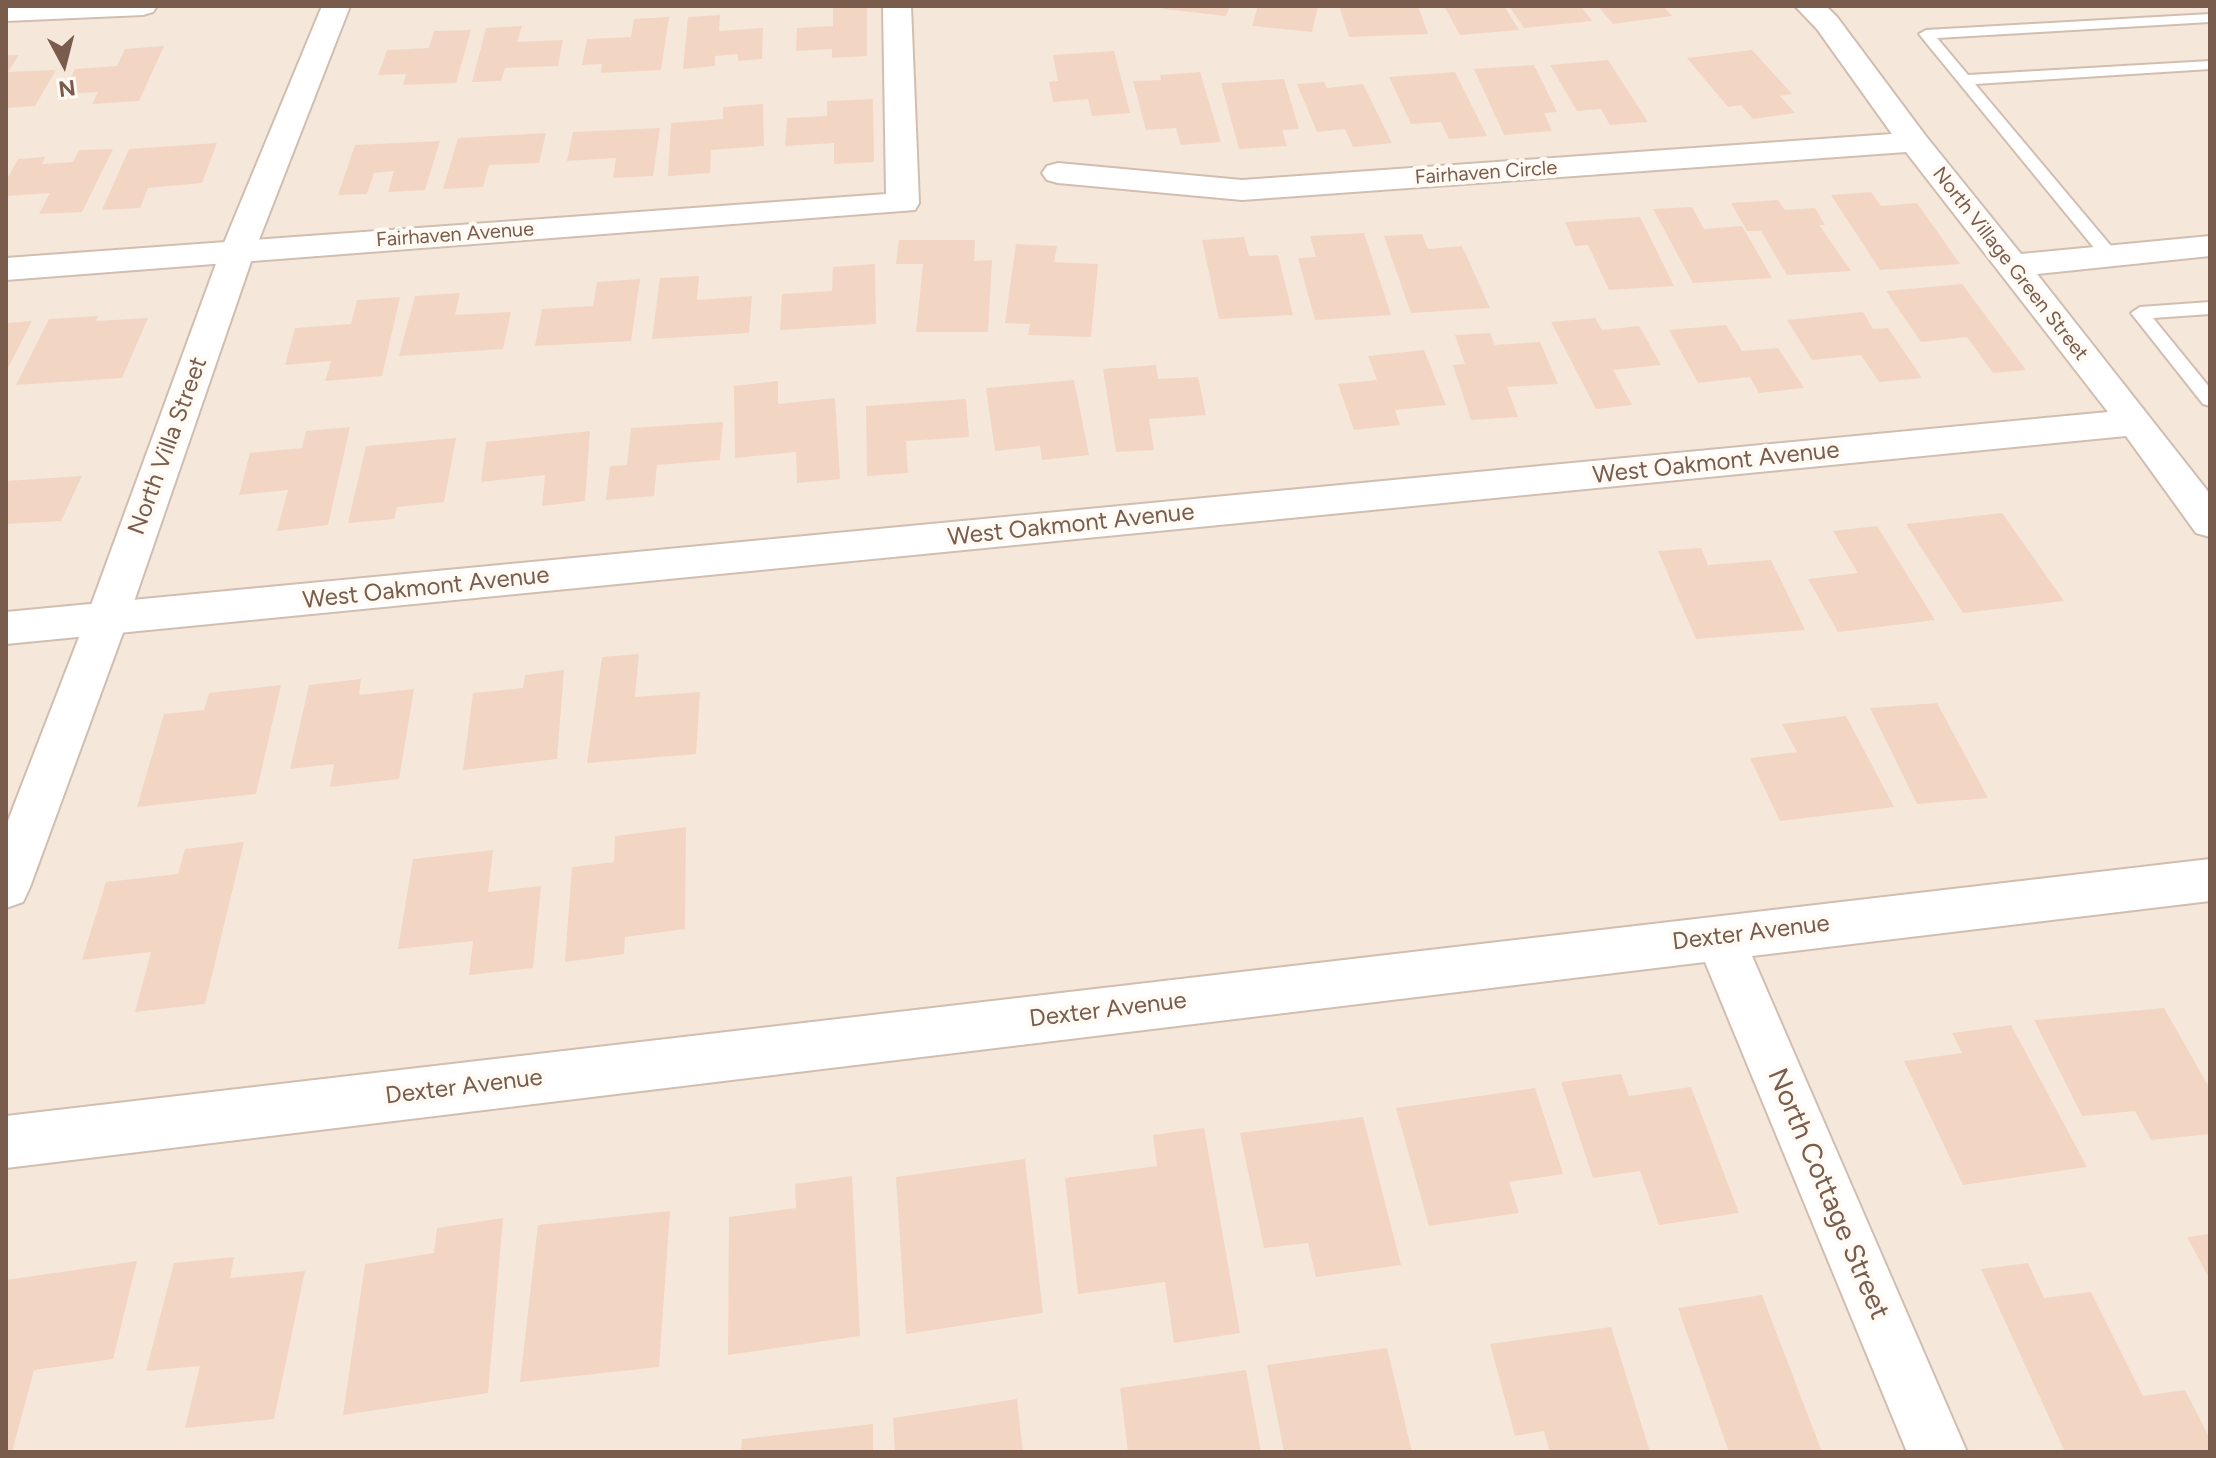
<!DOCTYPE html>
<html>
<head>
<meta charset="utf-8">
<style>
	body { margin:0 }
	#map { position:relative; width:2216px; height:1458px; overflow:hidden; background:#fdf6ec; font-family:Figtree,sans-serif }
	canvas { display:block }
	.frame { position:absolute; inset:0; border:8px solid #7a5c4d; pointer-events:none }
	.north { position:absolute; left:24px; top:24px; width:80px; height:80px; -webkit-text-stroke:6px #fffaf3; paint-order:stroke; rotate:173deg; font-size:22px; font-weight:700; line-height:32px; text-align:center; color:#7a5c4d }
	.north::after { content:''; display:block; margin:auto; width:28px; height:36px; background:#7a5c4d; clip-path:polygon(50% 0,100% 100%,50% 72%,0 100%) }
</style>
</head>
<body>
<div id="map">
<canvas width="2216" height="1458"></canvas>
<div class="frame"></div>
<div class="north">N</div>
</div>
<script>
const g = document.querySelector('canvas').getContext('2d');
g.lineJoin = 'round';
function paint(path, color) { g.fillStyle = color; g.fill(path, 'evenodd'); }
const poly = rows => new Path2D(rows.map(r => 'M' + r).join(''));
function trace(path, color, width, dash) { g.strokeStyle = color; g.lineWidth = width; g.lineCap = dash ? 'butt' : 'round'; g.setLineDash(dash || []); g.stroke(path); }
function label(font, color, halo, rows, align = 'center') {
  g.font = font + ' Figtree,sans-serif'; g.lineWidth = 8; g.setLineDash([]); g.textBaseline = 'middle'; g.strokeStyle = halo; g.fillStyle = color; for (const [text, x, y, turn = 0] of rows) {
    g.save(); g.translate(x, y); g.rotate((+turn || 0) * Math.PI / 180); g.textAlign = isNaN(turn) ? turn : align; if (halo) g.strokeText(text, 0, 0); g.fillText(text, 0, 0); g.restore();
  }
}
const residential = poly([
	[6,6,2210,6,2210,1452,6,1452]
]);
const building = poly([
	[867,6,867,56,832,58,832,49,796,51,797,28,833,26,833,7],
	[1164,6,1230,6,1226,16,1163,9],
	[1258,6,1318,6,1312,32,1252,26],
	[1339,6,1418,6,1428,34,1349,37],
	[1444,6,1504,6,1519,30,1460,35],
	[1509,6,1581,6,1592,21,1524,28],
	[1598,6,1663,6,1672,16,1613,24],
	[720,15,719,31,763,28,762,59,738,61,738,54,715,56,715,66,683,69,688,17],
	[669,17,661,70,601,73,602,64,582,65,587,39,631,37,634,19],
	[522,26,517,42,563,40,558,66,505,68,501,81,472,82,486,28],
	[471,30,456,83,403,85,406,74,378,75,387,50,429,48,434,31],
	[164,46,139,101,92,104,98,92,62,94,75,69,117,66,125,49],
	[1752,50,1792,94,1780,96,1795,113,1753,119,1741,105,1728,107,1687,58],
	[1114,51,1130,113,1092,116,1088,99,1053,102,1049,82,1058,81,1053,55],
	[6,55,19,55,8,72,56,70,35,106,6,108],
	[1608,60,1648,122,1610,125,1601,109,1577,111,1550,65],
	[1534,65,1557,112,1544,113,1552,131,1504,135,1474,69],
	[1200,72,1221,142,1181,145,1176,128,1146,130,1133,81,1161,80,1160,75],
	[1455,72,1487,136,1449,139,1441,122,1411,124,1389,77],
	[1284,79,1299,129,1282,130,1287,146,1239,149,1221,83],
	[1324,82,1327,88,1363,84,1392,143,1353,147,1345,129,1317,132,1297,84],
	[873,99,874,162,834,164,834,143,785,146,787,118,827,116,827,101],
	[763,104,764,146,711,150,710,173,668,176,671,123,723,119,723,107],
	[660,128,653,176,613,178,616,158,567,161,573,132],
	[546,133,539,163,489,165,483,187,443,189,458,138],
	[440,141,425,190,388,192,394,171,374,173,367,194,338,195,355,145],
	[217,143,202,183,148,188,140,208,102,210,129,149],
	[113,149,82,212,39,214,50,193,6,196,6,181,18,159,45,157,42,164,73,162,79,150],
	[1871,192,1881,206,1917,203,1960,264,1880,270,1831,195],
	[1778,200,1785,210,1815,208,1825,225,1819,225,1851,271,1787,275,1761,231,1747,231,1731,203],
	[1692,207,1704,229,1742,226,1772,278,1693,283,1653,209],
	[1640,217,1674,286,1609,290,1588,245,1575,246,1565,222],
	[1364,233,1391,315,1315,320,1298,258,1316,257,1310,236],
	[1422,234,1428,249,1462,246,1490,308,1411,313,1384,236],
	[1244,237,1249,256,1278,255,1293,315,1219,319,1202,240],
	[899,240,975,240,974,261,992,260,988,332,916,332,923,264,896,264],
	[1016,244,1057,246,1054,262,1098,264,1091,337,1028,335,1030,324,1005,323],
	[875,264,876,324,780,330,782,294,832,291,833,267],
	[699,276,697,300,752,296,749,333,652,339,660,278],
	[640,279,631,341,535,346,542,309,593,306,597,282],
	[1962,284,2026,370,1993,373,1967,337,1921,342,1886,291],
	[460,293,455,315,511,312,503,349,399,356,415,296],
	[400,297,382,376,325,381,331,361,285,365,295,328,351,324,357,300],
	[1863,312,1873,329,1888,328,1922,378,1879,382,1861,355,1812,360,1787,320],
	[98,316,96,321,148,318,122,378,16,385,49,319],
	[1595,318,1602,330,1639,326,1661,365,1613,370,1632,405,1596,409,1551,322],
	[32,321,6,372,6,323],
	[1726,325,1742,351,1778,348,1804,388,1759,393,1750,377,1698,383,1669,330],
	[1490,333,1495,345,1540,342,1558,384,1507,387,1518,417,1471,420,1453,365,1465,364,1455,335],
	[1424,350,1446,405,1395,410,1400,425,1354,430,1338,384,1377,380,1368,356],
	[1156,365,1158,379,1198,377,1206,415,1149,419,1154,450,1116,452,1103,369],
	[1074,380,1089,455,1042,460,1040,446,995,451,986,388],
	[778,381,778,404,835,398,840,479,797,483,796,452,735,458,734,386],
	[966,399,969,437,906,441,908,473,867,476,866,406],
	[723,422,720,460,657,465,654,496,606,500,610,466,627,465,631,428],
	[350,427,328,525,277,531,288,490,239,495,250,453,302,448,306,431],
	[590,431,585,501,542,506,545,475,481,482,486,442],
	[456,438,444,502,397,507,394,519,348,523,366,446],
	[82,476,61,521,6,524,6,481],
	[2002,513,2064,601,1963,613,1906,524],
	[1877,526,1935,620,1838,632,1808,579,1858,573,1833,531],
	[1701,548,1708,565,1771,560,1805,630,1696,639,1658,551],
	[639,654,635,697,700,692,696,754,587,763,602,657],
	[564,670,557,759,463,770,473,693,523,688,525,675],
	[361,679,359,695,414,689,399,779,330,787,334,764,290,769,309,685],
	[281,685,256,794,137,807,164,714,204,710,209,693],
	[1937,703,1988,798,1917,804,1870,708],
	[1846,716,1894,807,1780,821,1750,758,1797,752,1782,724],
	[686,827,685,929,625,937,624,954,565,962,572,867,614,862,615,836],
	[244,842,205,1004,135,1012,151,952,82,960,106,882,178,874,185,849],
	[493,850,488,892,541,886,533,968,469,975,473,941,398,949,413,859],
	[2164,1008,2210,1089,2210,1134,2151,1140,2135,1111,2082,1116,2034,1020],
	[2011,1025,2087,1167,1963,1185,1904,1061,1962,1053,1952,1033],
	[1621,1074,1629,1096,1691,1087,1739,1213,1659,1225,1640,1171,1593,1178,1561,1082],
	[1535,1088,1563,1174,1509,1182,1519,1213,1429,1226,1396,1108],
	[1363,1117,1401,1265,1316,1277,1308,1243,1264,1248,1240,1133],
	[1204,1128,1240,1333,1174,1343,1165,1282,1078,1294,1065,1178,1157,1166,1153,1135],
	[1025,1159,1043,1313,906,1334,896,1177],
	[852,1176,860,1336,728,1355,729,1217,796,1208,795,1184],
	[670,1211,659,1367,520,1382,538,1225],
	[503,1218,488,1393,343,1415,365,1264,434,1253,437,1228],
	[2210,1234,2210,1280,2187,1237],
	[234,1257,230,1278,305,1271,274,1419,185,1428,200,1366,146,1371,174,1263],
	[137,1261,113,1359,34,1370,12,1452,6,1452,6,1280],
	[2028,1263,2044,1298,2091,1292,2143,1396,2185,1390,2210,1439,2210,1452,2065,1452,1981,1269],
	[1762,1295,1822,1452,1729,1452,1678,1308],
	[1611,1327,1650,1452,1550,1452,1544,1431,1515,1436,1490,1344],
	[1387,1348,1412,1452,1284,1452,1267,1365],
	[1246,1370,1261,1452,1128,1452,1120,1388],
	[1017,1399,1023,1452,895,1452,893,1418],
	[873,1424,873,1452,741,1452,742,1439]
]);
const service = poly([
	[2210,14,2210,22,1937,38,1968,75,2210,61,2210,69,1975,84,2116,252,2118,256,2110,261,2104,260,1919,34,1926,30,2210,14],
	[2210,302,2210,314,2153,318,2210,388,2210,406,2203,404,2131,313,2140,307,2210,302]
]);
const minor = poly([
	[6,6,157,6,153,12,143,15,6,21,6,6],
	[883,6,911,6,919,203,915,210,6,280,6,258,886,194,883,6],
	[1795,6,1826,6,1837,17,1925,135,2021,254,2210,236,2210,256,2037,274,2210,494,2210,537,2196,533,2126,436,6,644,6,612,2108,412,1906,152,1242,200,1058,183,1047,180,1042,173,1047,166,1058,163,1242,180,1892,134,1817,29,1795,6],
	[2210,859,2210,901,1752,956,1967,1452,1907,1452,1705,962,6,1168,6,1116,2210,859]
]);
const tertiary = poly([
	[322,6,350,6,255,250,128,619,30,887,23,902,6,908,6,826,86,619,221,250,322,6]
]);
const farStreetnames = [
	["Fairhaven Circle",1486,173,-4],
	["Fairhaven Avenue",455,235,-4],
	["North Village Green Street",2010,264,52]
];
const streetNames = [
	["North Villa Street",168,446,-70],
	["West Oakmont Avenue",1716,463,-6],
	["West Oakmont Avenue",1071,525,-6],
	["West Oakmont Avenue",426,588,-6],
	["Dexter Avenue",1751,933,-7],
	["Dexter Avenue",1108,1010,-7],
	["Dexter Avenue",464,1087,-7]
];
const nearStreetnames = [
	["North Cottage Street",1828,1194,67]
];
paint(residential, '#f5e8da');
paint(building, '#f3d5c3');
trace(service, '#d1beb0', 4);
trace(minor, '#d1beb0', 4);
trace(tertiary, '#d1beb0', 4);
paint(service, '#fff');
paint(minor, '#fff');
paint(tertiary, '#fff');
label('20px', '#7a5c4d', '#fffaf3', farStreetnames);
label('24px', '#7a5c4d', '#fffaf3', streetNames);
label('28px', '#7a5c4d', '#fffaf3', nearStreetnames);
</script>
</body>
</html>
